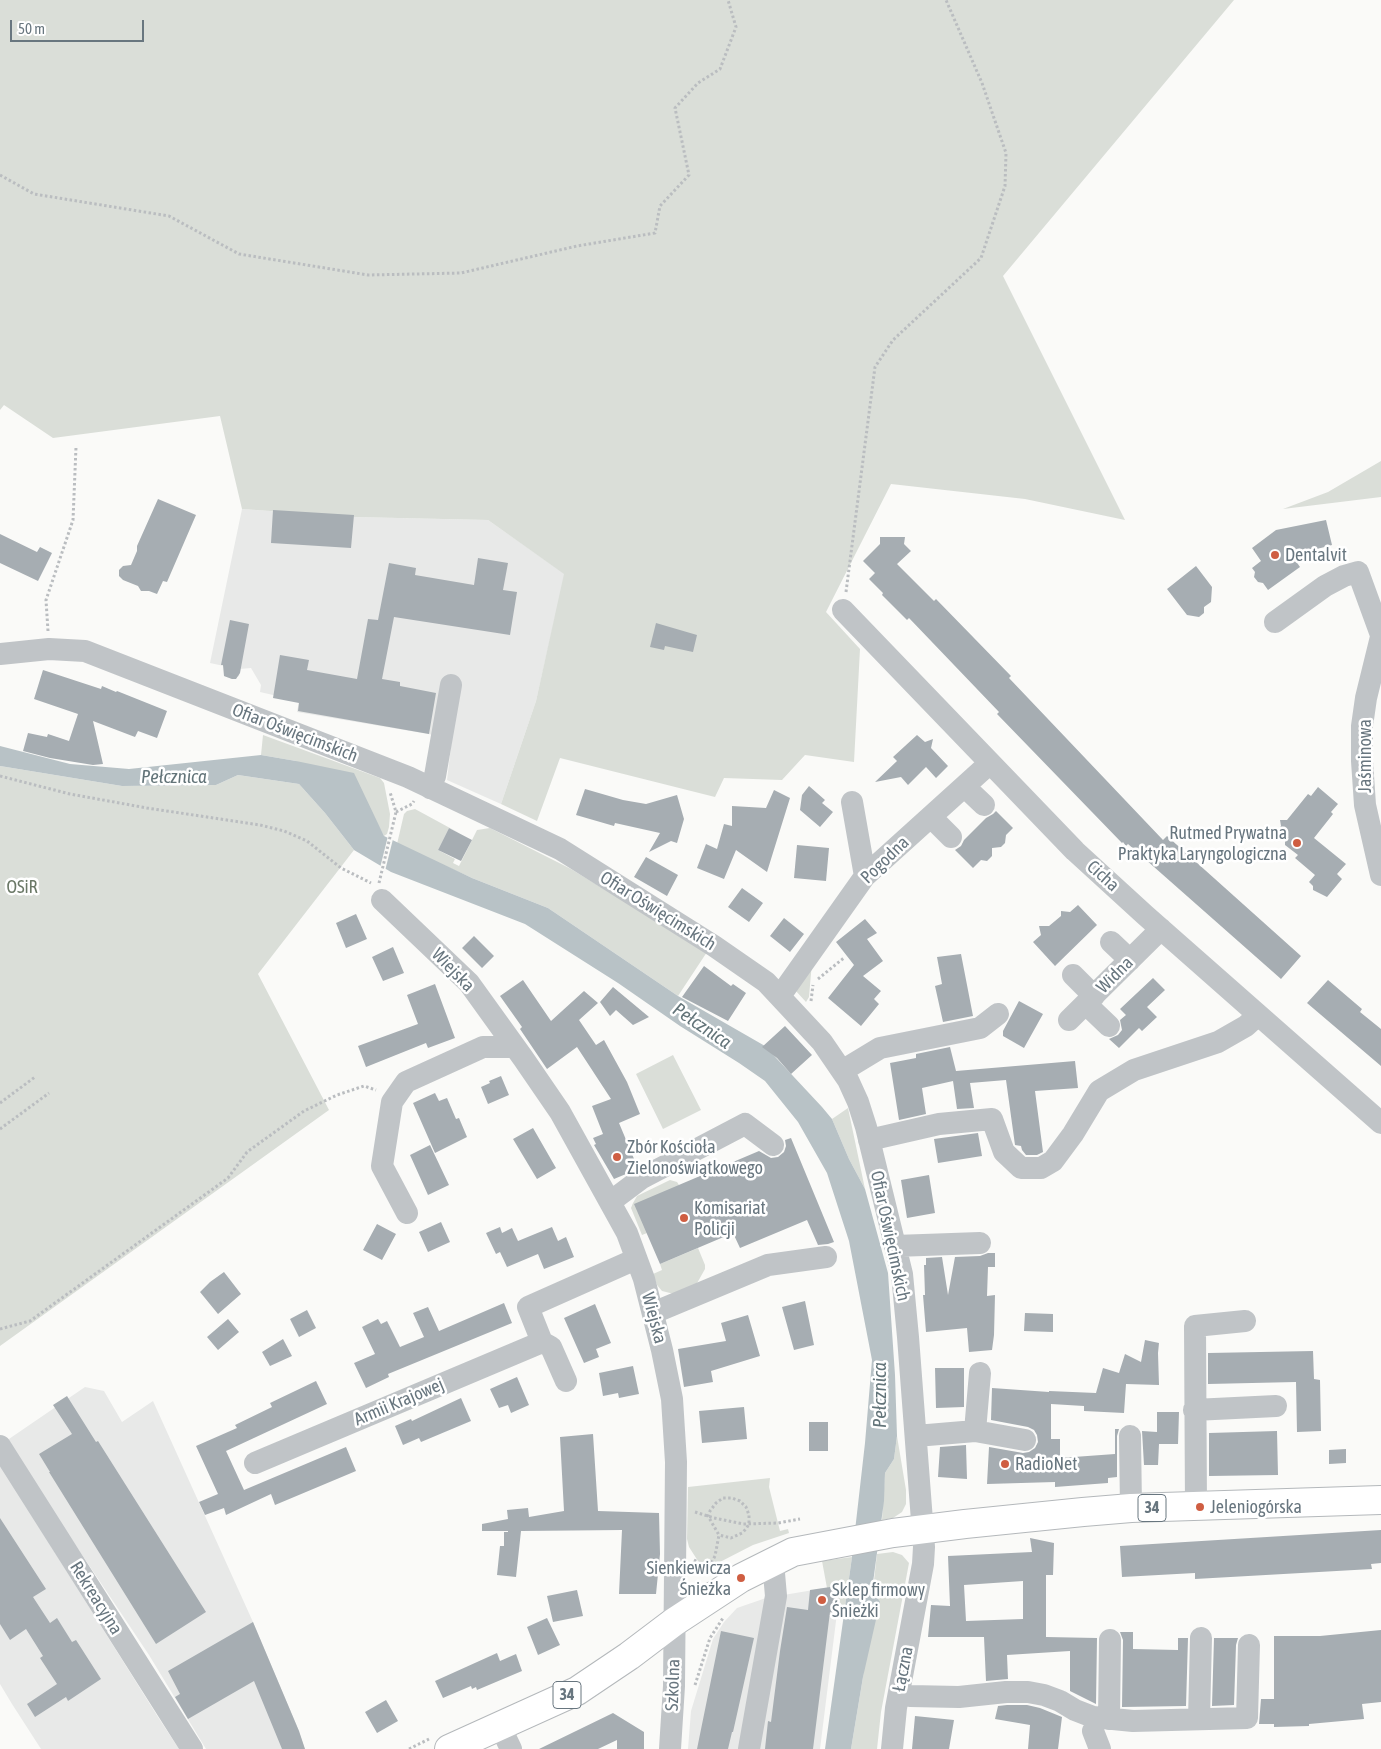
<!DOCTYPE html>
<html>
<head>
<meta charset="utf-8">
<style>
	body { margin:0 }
	#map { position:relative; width:1381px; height:1749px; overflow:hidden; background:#fafaf8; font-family:"Asap Condensed",sans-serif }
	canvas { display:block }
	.scale { position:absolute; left:10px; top:20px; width:134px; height:22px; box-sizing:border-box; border:2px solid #68767f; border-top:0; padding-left:6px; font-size:15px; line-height:18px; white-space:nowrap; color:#68767f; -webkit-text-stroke:4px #fff; paint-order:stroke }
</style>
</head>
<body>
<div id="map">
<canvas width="1381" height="1749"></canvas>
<div class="scale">50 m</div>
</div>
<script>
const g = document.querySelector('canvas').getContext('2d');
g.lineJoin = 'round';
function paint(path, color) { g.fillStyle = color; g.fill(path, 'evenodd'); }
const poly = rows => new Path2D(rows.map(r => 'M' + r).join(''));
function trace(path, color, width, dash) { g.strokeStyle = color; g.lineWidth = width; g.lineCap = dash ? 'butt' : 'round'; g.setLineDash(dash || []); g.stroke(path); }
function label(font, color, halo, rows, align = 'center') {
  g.font = font + ' "Asap Condensed",sans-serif'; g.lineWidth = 5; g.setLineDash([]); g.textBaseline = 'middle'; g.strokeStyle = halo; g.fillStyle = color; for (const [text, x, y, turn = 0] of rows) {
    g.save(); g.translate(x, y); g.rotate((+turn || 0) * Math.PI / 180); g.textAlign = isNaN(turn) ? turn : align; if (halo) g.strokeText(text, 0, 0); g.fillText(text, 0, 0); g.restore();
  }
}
const built = poly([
	[242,509,354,517,488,520,565,574,536,701,501,804,447,780,452,738,297,712,299,701,260,692,261,685,251,668,240,669,239,676,232,679,224,676,224,666,210,663],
	[85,1387,104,1391,122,1422,153,1401,253,1622,299,1731,305,1749,206,1749,149,1655,6,1441],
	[0,1465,158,1717,179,1749,41,1749,12,1704,0,1684],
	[837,1586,834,1613,837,1613,820,1749,688,1749,691,1711,713,1639,724,1622,737,1608,766,1598]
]);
const green = poly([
	[0,0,1234,0,1003,276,1125,520,1025,499,891,484,826,612,860,649,854,762,805,755,782,780,724,778,715,797,560,758,537,821,501,804,536,701,564,574,488,520,354,517,242,509,220,416,53,438,4,405,0,410],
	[1381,461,1381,497,1283,509,1328,492],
	[263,735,380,778,384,783,390,814,389,827,387,834,384,836,374,817,296,761,261,755],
	[0,766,122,786,216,785,238,775,299,784,325,813,354,850,258,974,329,1110,0,1346],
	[415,809,461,834,449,828,438,850,455,859,453,863,459,866,477,830,490,828,571,869,707,952,678,996,548,908,472,878,397,844,404,814,407,811],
	[812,962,809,997,806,1002,795,990],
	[673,1055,701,1110,663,1129,636,1074],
	[848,1108,865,1189,849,1159,832,1119],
	[670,1180,677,1182,679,1185,647,1233,642,1235,631,1208,633,1203,637,1196],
	[698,1248,705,1265,705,1269,696,1285,674,1294,662,1291,657,1285,653,1274,662,1270,660,1264],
	[897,1436,906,1490,906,1504,902,1512,893,1518,882,1520,885,1473,894,1459],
	[770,1478,769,1487,780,1531,788,1529,789,1533,753,1545,718,1563,705,1564,698,1561,689,1547,687,1539,688,1487],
	[893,1552,902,1555,909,1563,881,1712,877,1749,851,1749,863,1677,877,1554],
	[852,1557,844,1614,834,1613,827,1588,822,1561]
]);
const water = poly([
	[0,746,70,764,129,769,261,755,296,761,354,773,384,836,472,878,548,908,678,996,765,1046,822,1107,832,1119,849,1159,865,1189,888,1273,895,1375,897,1436,894,1459,885,1473,884,1501,872,1590,880,1602,863,1677,851,1749,825,1749,852,1557,865,1443,872,1360,849,1241,827,1173,798,1122,765,1081,739,1063,680,1026,618,983,525,924,391,872,354,850,325,813,299,784,238,775,216,785,122,786,0,766]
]);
const pier = poly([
	[388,836,393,839,385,871,380,868]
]);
const building = poly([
	[158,499,196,515,167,582,163,581,157,594,149,591,141,591,138,586,123,580,119,576,119,570,123,566,131,565,137,551,137,546],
	[273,510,354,515,351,548,271,543],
	[1326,520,1332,545,1317,549,1318,552,1293,557,1300,567,1268,590,1263,583,1258,582,1254,577,1255,572,1252,568,1261,561,1252,548,1276,530],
	[0,534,37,552,40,547,52,553,38,581,0,563],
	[880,537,905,537,904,544,911,551,897,564,934,601,936,599,1011,676,1009,678,1163,840,1167,836,1301,956,1281,979,1128,844,1126,846,1123,842,1122,843,997,714,999,712,909,618,907,620,882,595,883,593,869,579,875,573,863,561,880,544],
	[478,558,508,563,503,590,517,592,510,635,394,617,382,679,400,682,400,686,436,693,429,734,298,711,299,703,273,698,280,655,309,660,307,670,357,679,368,619,378,620,389,563,416,568,415,575,474,585],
	[1196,566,1212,587,1211,602,1204,607,1204,613,1199,617,1187,615,1167,589],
	[230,620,249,624,240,673,236,679,232,679,224,676,223,665,221,665],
	[656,623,697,635,693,652,665,646,664,650,650,647],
	[43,670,101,689,102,686,116,692,117,691,167,711,157,738,138,731,135,737,93,721,103,764,93,765,50,758,23,751,28,733,47,737,48,734,69,741,78,714,34,699],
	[917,735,925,742,933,739,931,748,948,766,936,778,926,767,908,785,901,777,875,782,897,761,893,757],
	[809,786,825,800,822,803,833,812,820,827,800,810,802,795],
	[1318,787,1338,804,1331,812,1333,814,1314,838,1346,864,1337,874,1342,879,1327,897,1313,890,1313,886,1309,882,1315,875,1295,858,1298,855,1285,845,1285,841,1276,833,1281,826,1280,820,1287,820,1308,794,1311,796],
	[585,789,623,800,646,804,677,795,684,819,677,843,671,841,649,852,660,833,615,823,614,826,576,815],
	[774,790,790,798,767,872,736,850,724,879,697,868,706,844,717,849,724,824,732,826,732,806,766,808],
	[996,811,1013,828,1006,835,1005,843,1001,847,992,848,992,856,987,861,981,860,973,868,955,850,961,846,964,840,986,818,993,814],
	[449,828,472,840,461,861,438,850],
	[797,845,829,848,826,881,794,878],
	[646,857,678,875,667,896,634,877],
	[742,888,763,903,749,922,728,907],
	[1078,905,1097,925,1055,966,1033,942,1041,935,1039,926,1049,926,1061,916,1061,911,1070,912],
	[356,914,367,939,346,948,336,923],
	[784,918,804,934,790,952,770,936],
	[865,919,877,933,867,939,883,961,863,976,881,991,874,999,879,1004,861,1026,828,998,854,965,836,942],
	[474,936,494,956,482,968,462,948],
	[393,947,404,973,383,981,372,957],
	[961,954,973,1016,943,1022,935,986,942,984,937,957],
	[704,966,731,986,733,984,746,993,728,1021,682,997],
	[1153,978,1165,990,1147,1007,1157,1017,1142,1031,1139,1028,1119,1048,1109,1039,1118,1035,1122,1030,1120,1020,1126,1015,1120,1009],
	[523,980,551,1021,584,991,598,1003,579,1020,596,1045,604,1040,627,1082,640,1114,619,1123,637,1166,626,1174,614,1179,594,1145,596,1144,593,1138,603,1134,592,1106,611,1099,577,1047,547,1069,520,1029,522,1027,500,996],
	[1328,980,1362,1009,1360,1012,1381,1029,1381,1066,1307,1003],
	[435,984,455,1038,428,1048,426,1043,366,1067,358,1046,418,1024,407,995],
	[613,987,649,1017,633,1025,616,1010,610,1016,600,1002],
	[1019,1001,1043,1014,1024,1048,1003,1036,1003,1031],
	[785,1026,812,1055,791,1074,777,1058,762,1047],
	[950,1047,956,1071,1075,1061,1078,1088,1035,1091,1043,1152,1037,1155,1026,1155,1022,1150,1021,1146,1015,1145,1006,1080,970,1083,974,1108,957,1109,953,1081,922,1088,926,1114,899,1120,890,1063,916,1058,916,1054],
	[501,1076,509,1095,488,1104,481,1087,490,1083,489,1081],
	[435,1093,439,1101,447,1098,456,1119,459,1118,467,1137,435,1153,413,1103],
	[533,1128,556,1168,537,1179,513,1139],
	[978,1133,982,1156,938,1163,934,1139],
	[791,1138,834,1242,828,1244,818,1245,807,1220,740,1248,733,1233,660,1264,634,1204,759,1151,771,1158,778,1157,784,1152,786,1146,785,1140],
	[430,1145,449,1185,428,1195,410,1155],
	[929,1175,935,1213,907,1218,901,1180],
	[441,1222,450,1242,428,1252,419,1232],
	[377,1224,396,1234,382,1260,363,1250],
	[500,1227,502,1233,512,1228,518,1241,552,1227,558,1241,566,1237,574,1257,544,1269,538,1254,507,1267,500,1252,496,1254,486,1233],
	[988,1253,995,1253,995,1267,988,1267,987,1296,995,1295,994,1335,992,1350,969,1352,967,1328,926,1332,923,1295,925,1295,924,1265,926,1265,926,1258,942,1257,948,1295,955,1257,980,1256],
	[224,1272,241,1294,218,1314,200,1292,210,1282],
	[805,1301,814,1345,794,1350,782,1307],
	[504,1303,512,1323,388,1374,389,1377,366,1388,354,1363,375,1354,362,1327,378,1319,381,1324,387,1321,400,1347,424,1337,413,1313,428,1307,439,1331],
	[595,1304,611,1343,596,1349,599,1357,584,1363,564,1318],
	[307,1310,316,1328,299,1337,290,1319],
	[1025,1313,1053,1314,1053,1332,1024,1331],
	[748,1315,760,1356,711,1371,713,1382,684,1387,678,1349,726,1341,721,1323],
	[228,1319,239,1332,218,1350,207,1337],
	[283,1339,292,1356,270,1366,262,1352],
	[1145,1340,1159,1343,1158,1353,1159,1385,1126,1384,1124,1413,1084,1411,1084,1406,1051,1404,1051,1439,1060,1439,1060,1458,1115,1454,1115,1429,1119,1429,1117,1436,1117,1477,1108,1478,1108,1483,1055,1487,1055,1482,987,1484,989,1447,1023,1453,1029,1452,1035,1448,1038,1442,1037,1435,1034,1430,1028,1427,991,1420,992,1388,1049,1392,1049,1391,1096,1393,1103,1368,1119,1373,1125,1354,1141,1362],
	[1313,1351,1314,1379,1320,1380,1321,1431,1297,1432,1296,1382,1208,1384,1208,1353],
	[633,1366,639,1394,619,1398,618,1393,603,1396,599,1373],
	[935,1368,964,1368,964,1407,936,1408],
	[517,1377,529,1405,511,1413,508,1405,499,1408,490,1389],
	[316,1381,327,1404,226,1451,244,1490,346,1447,356,1471,275,1505,271,1494,226,1515,224,1508,205,1515,199,1502,218,1494,196,1446,237,1428,235,1425,272,1407,270,1403],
	[67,1396,96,1442,98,1441,206,1612,156,1644,49,1472,50,1472,39,1454,72,1434,53,1405],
	[461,1398,471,1421,421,1442,419,1438,403,1445,395,1426,411,1419,412,1421],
	[744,1407,747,1439,702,1443,699,1411],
	[1157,1412,1179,1412,1178,1444,1159,1444,1158,1465,1144,1465,1142,1431,1157,1432],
	[809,1422,828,1422,828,1451,809,1451],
	[1277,1431,1278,1475,1209,1476,1209,1433],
	[593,1434,598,1511,659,1513,660,1554,656,1594,619,1594,622,1530,521,1531,516,1577,497,1575,500,1546,504,1546,504,1532,508,1532,508,1531,482,1531,482,1524,508,1519,507,1510,528,1508,529,1517,564,1511,560,1437],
	[966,1445,967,1479,938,1477,940,1447],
	[1346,1449,1346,1463,1329,1464,1329,1450],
	[0,1518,46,1589,33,1597,50,1623,57,1618,72,1642,76,1640,101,1679,68,1701,66,1697,35,1717,27,1704,57,1684,40,1658,43,1656,26,1629,10,1640,0,1624],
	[1381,1530,1381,1563,1371,1564,1372,1569,1195,1579,1195,1573,1122,1577,1120,1546],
	[1030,1538,1054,1543,1053,1575,1046,1575,1046,1637,1097,1638,1096,1704,1070,1691,1070,1651,1007,1655,1008,1679,986,1681,984,1637,928,1637,931,1605,950,1606,948,1556,1032,1552],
	[1023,1581,1023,1619,966,1621,964,1585],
	[837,1586,834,1613,830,1612,813,1749,765,1749,768,1721,771,1722,780,1651,787,1607,808,1610,810,1590],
	[577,1590,583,1616,553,1622,547,1596],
	[547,1618,560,1645,538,1655,527,1627],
	[253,1622,299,1731,305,1749,282,1749,254,1681,188,1719,175,1697,180,1694,168,1671],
	[1381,1630,1381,1702,1362,1704,1364,1719,1309,1724,1309,1726,1274,1727,1274,1724,1259,1724,1261,1699,1274,1699,1274,1636,1320,1636],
	[721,1631,754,1638,733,1732,732,1732,728,1749,697,1749],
	[1120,1632,1133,1632,1133,1649,1178,1650,1178,1638,1188,1638,1186,1706,1122,1707,1123,1640],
	[1214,1638,1238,1638,1236,1645,1234,1705,1212,1706],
	[497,1653,500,1661,516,1654,522,1671,477,1690,476,1687,472,1689,471,1686,443,1698,435,1681],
	[386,1700,398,1721,377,1733,365,1712],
	[1007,1705,1027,1705,1040,1708,1062,1717,1058,1749,1028,1749,1030,1725,995,1719,998,1706],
	[613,1713,644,1732,644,1749,617,1749,617,1740,598,1749,539,1749],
	[915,1716,954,1720,949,1749,912,1749]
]);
const path = poly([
	[0,175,34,194,169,216,239,254,368,275,461,273,577,246,655,233,660,206,689,175,675,108,698,83,720,69,736,27,728,0],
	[846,592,875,367,893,340,981,258,1005,186,1006,153,982,83,946,0],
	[48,631,46,600,73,520,76,447],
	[0,776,70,794,147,808,260,825,284,831,307,841,341,868,371,883],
	[396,812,412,804,414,801],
	[379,883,396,812,390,792],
	[818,979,845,957],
	[811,1001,813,985],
	[0,1103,35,1077],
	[0,1129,49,1093],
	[0,1329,30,1321,228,1178,247,1152,304,1111,337,1095,364,1086,376,1090],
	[695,1512,714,1518,743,1524,778,1523,800,1519],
	[694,1560,709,1567,718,1566],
	[709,1567,715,1556,719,1535,708,1516,710,1511,716,1503,723,1498,732,1498,740,1501,746,1507,749,1515,749,1524,746,1529,742,1533,731,1538,719,1535],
	[695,1685,710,1638,723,1618],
	[409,1749,429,1739]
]);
const minor = poly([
	[843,610,1075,851,1145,915,1381,1123],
	[1275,622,1325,586,1344,576,1358,572,1381,635],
	[1381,637,1366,698,1362,726,1362,761,1365,805,1381,875],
	[0,654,49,649,85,651,408,777,560,849,714,946,766,982,822,1042,848,1080,858,1102,866,1127,902,1274,908,1337,924,1547,923,1564,896,1708,892,1749],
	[965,787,984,805],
	[430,788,435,776,451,685],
	[852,802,865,876],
	[931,817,951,837],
	[382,900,469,983,523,1058,560,1112,627,1233,644,1279,662,1350,672,1399,676,1462,674,1686,670,1749],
	[1111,942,1130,960],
	[1073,975,1094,996],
	[780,996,865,876,990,763],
	[1086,1004,1109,1026],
	[1069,1020,1161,929],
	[842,1071,880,1048,980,1028,998,1014],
	[869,1140,939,1124,992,1119,1004,1152,1021,1168,1041,1168,1053,1161,1073,1134,1099,1091,1134,1070,1218,1042,1246,1026,1258,1015],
	[610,1202,642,1178,745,1124,773,1145],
	[407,1213,382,1166,392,1102,406,1082,483,1047,515,1047],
	[895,1246,980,1243],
	[653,1313,768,1265,826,1257],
	[542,1342,551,1347,566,1381],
	[1194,1410,1276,1406],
	[975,1431,980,1373],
	[916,1436,975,1431,1025,1440],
	[1130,1436,1131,1508],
	[0,1446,192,1749],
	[255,1463,542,1342,528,1307,636,1259],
	[1196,1507,1195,1326,1245,1321],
	[899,1694,910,1696,959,1697,1006,1692,1028,1692,1044,1695,1060,1701,1075,1710,1093,1717,1133,1721,1247,1718,1249,1645],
	[1109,1719,1110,1640],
	[1199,1719,1201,1638],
	[500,1726,511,1749],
	[1093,1731,1100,1749],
	[749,1749,776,1596,773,1562]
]);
const major = poly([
	[449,1749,577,1691,629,1656,674,1622,741,1578,793,1552,893,1533,965,1524,1083,1512,1131,1508,1381,1500]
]);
const markers = [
	[1275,555,5,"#cf5e42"],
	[1297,843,5,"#cf5e42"],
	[617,1157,5,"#cf5e42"],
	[684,1218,5,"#cf5e42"],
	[1005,1464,5,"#cf5e42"],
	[1200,1507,5,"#cf5e42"],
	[741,1578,5,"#cf5e42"],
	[822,1600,5,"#cf5e42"]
];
const shields = [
	[1152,1508,28],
	[567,1695,28]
];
const shieldNames = [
	["34",1152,1508],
	["34",567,1695]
];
const poiNames = [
	["Dentalvit",1285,555],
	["Rutmed Prywatna",1287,833,"right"],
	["Praktyka Laryngologiczna",1287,854,"right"],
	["Zbór Kościoła",627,1147],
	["Zielonoświątkowego",627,1168],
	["Komisariat",694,1208],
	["Policji",694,1229],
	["RadioNet",1015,1464],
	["Jeleniogórska",1210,1507],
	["Sienkiewicza",731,1568,"right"],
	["Śnieżka",731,1589,"right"],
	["Sklep firmowy",832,1590],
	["Śnieżki",832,1611]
];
const streetNames = [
	["Ofiar Oświęcimskich",295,733,21],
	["Jaśminowa",1365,756,-90],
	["Pogodna",885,860,-44],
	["Cicha",1103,876,42],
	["Ofiar Oświęcimskich",658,911,32],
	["Wiejska",453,970,46],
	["Widna",1115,975,-45],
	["Ofiar Oświęcimskich",890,1236,78],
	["Wiejska",654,1318,75],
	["Armii Krajowej",399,1402,-23],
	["Rekreacyjna",96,1598,58],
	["Łączna",903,1669,-79],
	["Szkolna",673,1685,-88]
];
const parkNames = [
	["OSiR",22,887]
];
const waterNames = [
	["Pełcznica",174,777],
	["Pełcznica",702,1026,34],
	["Pełcznica",880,1395,-90]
];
paint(built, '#e8e9e8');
paint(green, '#daded8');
paint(water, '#b8c2c6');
paint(pier, '#fafaf8');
paint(building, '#a6adb2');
trace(major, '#b4b8bb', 30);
trace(path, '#babdc0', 3, [2.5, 2.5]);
trace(minor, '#c0c4c7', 22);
trace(major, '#fff', 28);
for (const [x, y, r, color] of markers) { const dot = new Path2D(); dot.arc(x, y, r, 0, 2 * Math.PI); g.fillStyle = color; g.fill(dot); trace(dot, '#fff', 2); }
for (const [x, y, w] of shields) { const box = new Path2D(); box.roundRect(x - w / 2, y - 13.5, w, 27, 4); g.fillStyle = '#fff'; g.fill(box); trace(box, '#68767f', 1); }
label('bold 16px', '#68767f', null, shieldNames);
label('18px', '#68767f', '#fff', poiNames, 'left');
label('18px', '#68767f', '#fff', streetNames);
label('18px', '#6a7866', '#fff', parkNames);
label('italic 19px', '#637479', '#fff', waterNames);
</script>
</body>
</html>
